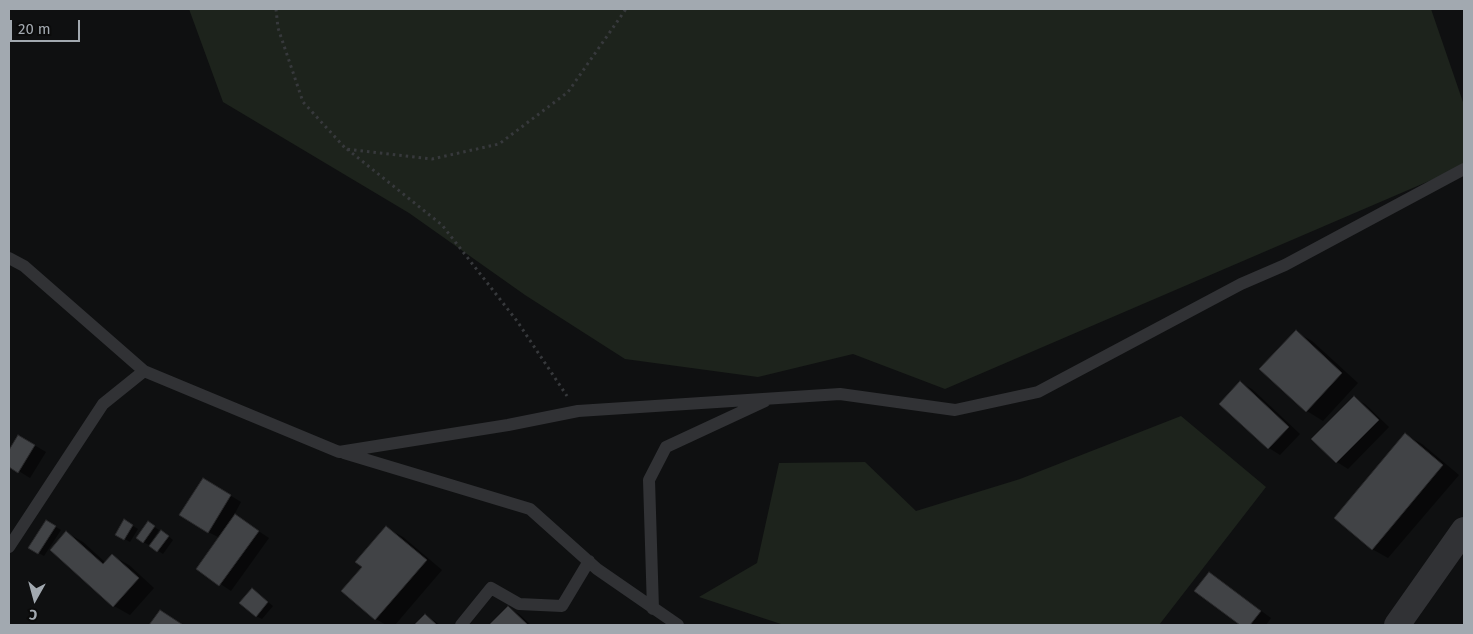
<!DOCTYPE html>
<html>
<head>
<meta charset="utf-8">
<style>
	body { margin:0 }
	#map { position:relative; width:1473px; height:634px; overflow:hidden; background:#0f1011; font-family:"Fira Sans",sans-serif }
	canvas { display:block }
	.frame { position:absolute; inset:0; border:10px solid #a2a9b0; pointer-events:none }
	.north { position:absolute; left:10px; top:574px; width:50px; height:50px; -webkit-text-stroke:4px #0b0b0b; paint-order:stroke; rotate:187deg; font-size:14px; font-weight:700; line-height:20px; text-align:center; color:#a2a9b0 }
	.north::after { content:''; display:block; margin:auto; width:18px; height:22px; background:#a2a9b0; clip-path:polygon(50% 0,100% 100%,50% 72%,0 100%) }
	.scale { position:absolute; left:10px; top:20px; width:70px; height:22px; box-sizing:border-box; border:2px solid #a2a9b0; border-top:0; padding-left:6px; font-size:15px; line-height:18px; white-space:nowrap; color:#a2a9b0; -webkit-text-stroke:4px #0b0b0b; paint-order:stroke }
</style>
</head>
<body>
<div id="map">
<canvas width="1473" height="634"></canvas>
<div class="frame"></div>
<div class="north">С</div>
<div class="scale">20 m</div>
</div>
<script>
const g = document.querySelector('canvas').getContext('2d');
g.lineJoin = 'round';
function paint(path, color) { g.fillStyle = color; g.fill(path, 'evenodd'); }
const poly = rows => new Path2D(rows.map(r => 'M' + r).join(''));
function trace(path, color, width, dash) { g.strokeStyle = color; g.lineWidth = width; g.lineCap = dash ? 'butt' : 'round'; g.setLineDash(dash || []); g.stroke(path); }
const green = poly([
	[189,9,1431,9,1464,105,1464,166,945,389,853,354,758,377,625,359,525,295,409,213,223,102],
	[1181,416,1266,487,1159,625,784,625,699,597,757,563,779,463,865,462,916,511,1020,479]
]);
const shadow = poly([
	[1296,332,1312,341,1358,383,1323,421,1307,411,1261,369],
	[1241,383,1252,389,1300,434,1280,455,1269,448,1221,404],
	[1354,398,1365,404,1389,427,1348,469,1337,462,1313,439],
	[1406,435,1422,444,1459,475,1388,558,1372,549],
	[19,436,46,452,30,478,9,465,9,453],
	[215,486,241,502,234,515,269,538,231,591,198,569,220,538,208,532],
	[46,521,61,530,44,556,30,548],
	[125,521,138,529,130,542,116,534],
	[153,526,159,530,149,545,143,542],
	[386,528,403,537,442,570,395,625,386,625,376,619,343,591,364,567],
	[67,533,83,542,106,563,112,556,129,565,154,588,130,615,114,606],
	[167,535,173,540,163,554,151,546],
	[1209,573,1271,618,1266,625,1242,625,1196,590],
	[257,593,273,606,262,619,256,616],
	[508,608,519,614,531,625,491,625],
	[425,615,436,622,440,625,416,625]
]);
const building = poly([
	[1296,330,1342,373,1306,412,1259,369,1296,330],
	[1240,381,1289,427,1268,449,1219,404,1240,381],
	[1354,396,1379,420,1336,463,1311,439,1354,396],
	[1405,433,1443,465,1372,550,1334,518,1405,433],
	[18,435,35,445,18,473,9,467,9,450,18,435],
	[203,478,231,495,208,533,179,515,203,478],
	[235,514,259,531,219,586,196,569,235,514],
	[124,519,133,525,124,540,115,535,124,519],
	[46,520,56,526,38,554,28,548,46,520],
	[148,521,155,526,143,543,136,538,148,521],
	[386,526,427,560,375,620,341,591,362,567,355,562,386,526],
	[161,530,169,536,157,552,149,546,161,530],
	[66,531,103,564,112,554,139,578,113,607,50,550,66,531],
	[1209,572,1261,611,1250,625,1240,625,1194,591,1209,572],
	[252,588,268,602,256,617,239,603,252,588],
	[508,606,528,625,489,625,508,606],
	[160,610,183,625,149,625,160,610],
	[425,614,437,625,414,625,425,614]
]);
const path = poly([
	[276,9,278,28,303,102,346,149,432,159,499,144,568,92,626,9],
	[347,149,442,225,517,321,567,396]
]);
const service = poly([
	[9,258,24,266,144,371],
	[344,453,530,509,597,569,678,625],
	[9,547,103,404,144,371,339,452,508,425,578,411,840,394,955,410,1038,392,1241,284,1285,265,1464,169],
	[653,609,649,480,666,447,765,401],
	[461,625,491,588,519,604,562,606,589,561]
]);
const minor = poly([
	[1397,625,1464,530]
]);
paint(green, '#1d231c');
paint(shadow, '#0007');
paint(building, '#414346');
trace(building, '#2a2a2c', 1);
trace(path, '#37393c', 3, [2.5, 4]);
trace(service, '#313235', 12);
trace(minor, '#313235', 26);
</script>
</body>
</html>
